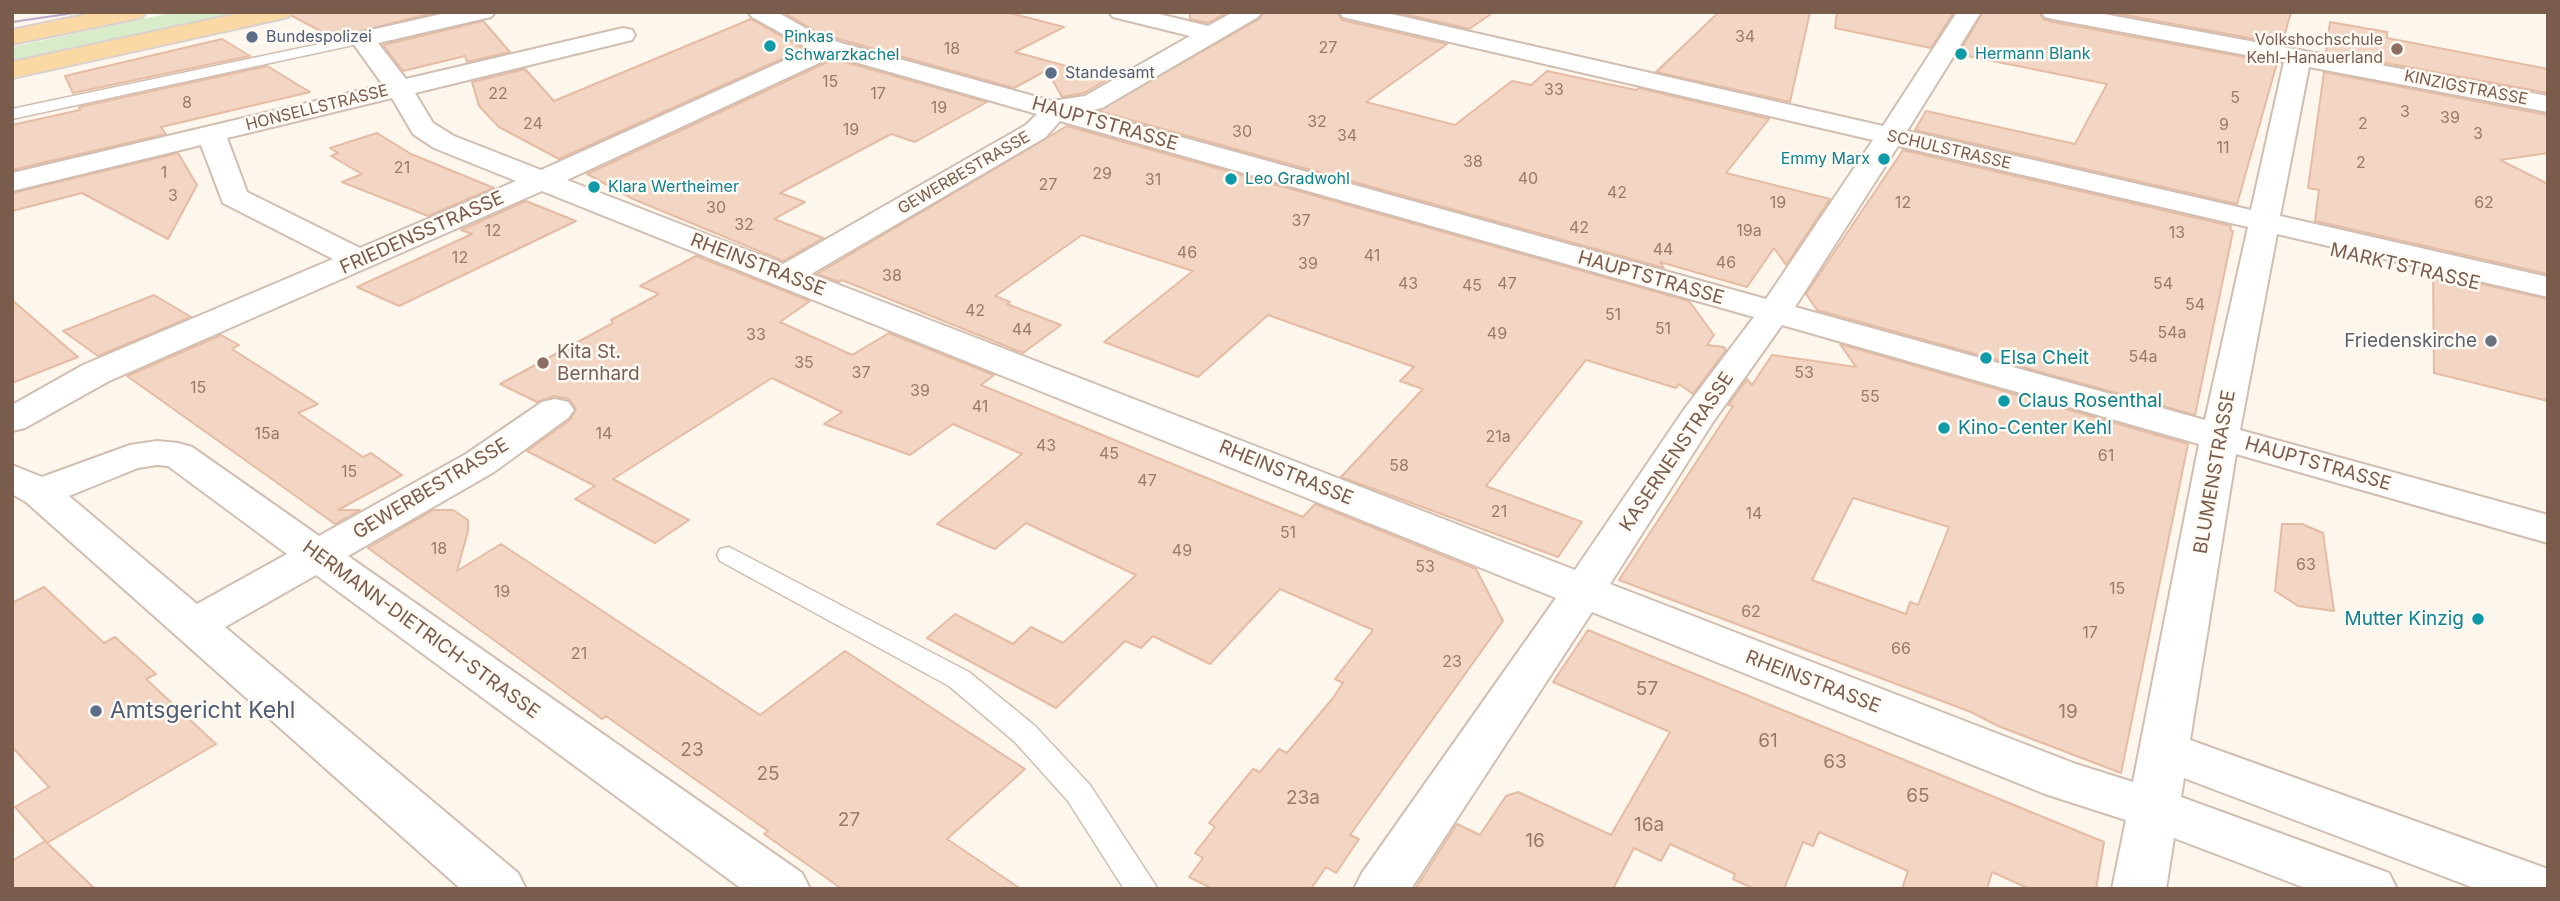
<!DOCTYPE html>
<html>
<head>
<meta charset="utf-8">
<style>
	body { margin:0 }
	#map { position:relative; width:2560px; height:901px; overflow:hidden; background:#fdf6ec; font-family:Inter,sans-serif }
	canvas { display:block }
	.frame { position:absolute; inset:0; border:14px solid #7a5c4d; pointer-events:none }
</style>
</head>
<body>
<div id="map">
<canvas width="2560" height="901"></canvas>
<div class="frame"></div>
</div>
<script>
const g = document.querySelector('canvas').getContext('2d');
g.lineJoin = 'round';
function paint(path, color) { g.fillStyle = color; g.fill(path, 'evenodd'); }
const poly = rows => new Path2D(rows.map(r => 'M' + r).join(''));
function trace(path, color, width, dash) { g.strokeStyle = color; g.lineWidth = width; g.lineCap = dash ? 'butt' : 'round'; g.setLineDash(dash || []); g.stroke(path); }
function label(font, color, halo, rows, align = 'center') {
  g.font = font + ' Inter,sans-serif'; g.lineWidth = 5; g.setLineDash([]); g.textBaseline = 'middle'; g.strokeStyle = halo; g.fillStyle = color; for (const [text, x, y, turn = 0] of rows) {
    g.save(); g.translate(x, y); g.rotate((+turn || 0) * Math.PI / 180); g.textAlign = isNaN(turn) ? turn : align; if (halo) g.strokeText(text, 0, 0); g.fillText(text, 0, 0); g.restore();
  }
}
const green = poly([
	[175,12,240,12,200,25,12,66,12,47]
]);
const building = poly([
	[294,12,437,12,334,38,292,16,294,12],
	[783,12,1006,12,1064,27,1015,52,1110,78,1084,93,1062,97,1047,70,1014,88,842,40,817,32,783,12],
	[1190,12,1227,12,1208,23,1190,19,1190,12],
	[1264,12,1337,12,1342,20,1447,44,1366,102,1455,125,1512,81,1531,85,1547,71,1636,90,1639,88,1769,119,1726,173,1830,199,1786,265,1774,248,1747,287,1660,262,1664,268,1098,111,1259,19,1264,12],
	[1396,12,1494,12,1469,29,1396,12],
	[1719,12,1810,12,1790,102,1656,72,1719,12],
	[1837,12,1954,12,1931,48,1835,28,1837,12],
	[1983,12,2039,12,2043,19,2053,22,2277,63,2237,204,1915,130,1926,111,2075,144,2107,84,1958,54,1983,12],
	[2109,12,2291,12,2282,44,2109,12],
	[751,19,804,49,559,159,499,127,479,106,472,82,525,69,554,101,751,19],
	[483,21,510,52,467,62,465,56,403,71,383,45,483,21],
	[2330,22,2387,32,2387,38,2548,69,2548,93,2326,52,2330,22],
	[222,39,250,56,73,93,65,76,222,39],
	[834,59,987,102,915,142,891,134,780,193,805,202,774,219,823,238,783,261,633,199,587,174,834,59],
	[267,66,310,92,161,127,166,134,12,170,12,125,80,110,79,107,267,66],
	[2324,72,2548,115,2548,153,2500,160,2548,184,2548,274,2315,221,2319,190,2308,188,2324,72],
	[1067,126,1689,301,1714,335,1707,345,1724,347,1726,350,1693,394,1679,384,1676,388,1586,360,1486,486,1582,522,1558,557,1341,477,1423,389,1400,381,1414,367,1268,315,1198,377,1104,342,1193,271,1082,235,995,296,1010,302,1007,304,1061,325,1023,353,842,280,839,282,817,274,1067,126],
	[377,133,411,154,494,188,428,216,342,182,362,174,331,156,338,153,330,148,377,133],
	[1903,150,2231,226,2230,230,2233,231,2195,415,1817,310,1806,294,1903,150],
	[178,153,197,185,168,239,82,193,12,211,12,193,178,153],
	[526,201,576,221,399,306,357,287,472,234,461,230,526,201],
	[696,256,810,301,780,322,852,355,889,333,994,375,981,385,1192,472,1303,517,1315,504,1476,569,1503,621,1350,835,1359,839,1336,873,1326,867,1311,889,1213,889,1189,877,1203,858,1195,853,1215,827,1209,823,1253,769,1260,772,1279,749,1287,753,1333,698,1343,683,1335,679,1373,630,1280,589,1210,664,1153,636,1141,648,1125,641,1056,708,927,638,955,614,1013,644,1031,627,1063,643,1136,575,1026,523,995,549,937,524,1022,454,953,424,910,455,824,424,842,412,772,378,613,479,689,520,655,543,575,499,595,486,527,451,570,420,576,408,569,399,554,396,537,402,500,384,613,323,611,320,659,294,640,286,696,256],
	[2433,273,2548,299,2548,401,2434,373,2433,273],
	[154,295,191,317,98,356,63,331,154,295],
	[12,300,78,357,12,383,12,300],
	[221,335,239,345,232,349,318,404,298,413,363,457,371,453,402,475,338,510,360,510,335,524,127,376,221,335],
	[1840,344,2188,444,2121,773,1998,726,1971,712,1619,580,1733,406,1728,405,1747,379,1752,385,1772,355,1856,367,1840,344],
	[1853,498,1949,527,1918,605,1910,602,1906,614,1812,580,1853,498],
	[433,510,453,510,468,520,468,531,457,571,501,544,760,715,845,651,1025,769,947,839,1021,889,842,889,764,834,768,831,606,716,602,719,368,548,433,510],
	[2282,524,2302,524,2323,533,2334,611,2298,606,2275,591,2282,524],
	[44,587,104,643,115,637,156,674,146,679,216,744,47,843,15,807,49,787,12,747,12,603,44,587],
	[1588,630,2104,842,2096,889,2030,889,1992,872,1987,889,1902,889,1908,871,1819,832,1813,846,1803,842,1784,889,1754,889,1733,879,1735,874,1670,844,1661,861,1634,848,1613,889,1415,889,1457,824,1480,835,1506,796,1518,792,1611,835,1670,732,1553,682,1588,630],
	[45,841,95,889,12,889,12,861,45,841]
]);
const lane = poly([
	[362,35,367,36,369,39,367,42,12,119,12,109,362,35],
	[729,547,969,672,1035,726,1090,785,1158,889,1124,889,1068,801,1015,742,949,686,720,561,717,555,720,549,729,547]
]);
const street = poly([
	[450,12,495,12,491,17,378,43,406,79,623,28,632,30,635,35,632,40,415,93,433,123,454,136,541,170,810,49,752,17,748,12,777,12,816,34,841,43,1052,101,1085,96,1190,36,1113,17,1109,12,1151,12,1208,26,1233,12,1262,12,1258,17,1102,108,1087,111,1766,299,1873,140,1351,19,1343,17,1339,12,1383,12,1883,126,1957,12,1981,12,1907,131,2251,210,2284,62,2053,19,2045,17,2041,12,2093,12,2548,96,2548,112,2309,67,2280,216,2548,277,2548,297,2277,234,2240,430,2548,515,2548,543,2236,454,2190,740,2548,869,2548,889,2477,889,2184,778,2181,797,2389,873,2397,889,2308,889,2174,838,2166,889,2112,889,2126,820,2045,794,1592,612,1411,889,1354,889,1362,873,1556,598,542,191,109,381,25,428,12,431,12,405,83,365,333,259,223,203,201,145,12,191,12,173,383,85,350,39,353,34,450,12],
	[834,56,1037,114,1026,125,783,264,567,180,834,56],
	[392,98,413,134,434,148,516,181,360,248,247,192,227,138,392,98],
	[1060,121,1754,317,1683,411,1575,570,811,274,1046,137,1060,121],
	[1898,146,2248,227,2205,420,1795,307,1898,146],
	[1782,325,2199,444,2133,782,2076,764,1610,584,1713,422,1782,325],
	[555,399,568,402,574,410,568,418,494,472,348,556,802,873,810,889,742,889,316,575,225,627,518,873,526,889,461,889,26,502,12,494,12,465,42,477,130,445,157,441,178,443,192,447,319,536,466,454,542,402,555,399],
	[157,465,168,466,287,554,197,604,69,496,138,468,157,465]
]);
const primary = poly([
	[98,12,146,12,142,17,134,19,12,44,12,30,98,12],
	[246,12,292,12,288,17,280,19,12,78,12,62,246,12]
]);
const tram = poly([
	[12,22,81,12]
]);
const markers = [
	[252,37,7,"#5c6f8a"],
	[770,46,7,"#0f9aa8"],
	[2397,49,7,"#8d6e63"],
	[1961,54,7,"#0f9aa8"],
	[1051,73,7,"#5c6f8a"],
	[1884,159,7,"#0f9aa8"],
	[1231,179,7,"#0f9aa8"],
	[594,187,7,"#0f9aa8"],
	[2491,341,7,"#6b7280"],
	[1986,358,7,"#0f9aa8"],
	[543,363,7,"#8d6e63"],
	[2004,401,7,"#0f9aa8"],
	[1944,428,7,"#0f9aa8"],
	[2478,619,7,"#0f9aa8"],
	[96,711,7,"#5c6f8a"]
];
const farServicenames = [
	["Bundespolizei",266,37],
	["Standesamt",1065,73]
];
const farCulturenames = [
	["Pinkas",784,37],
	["Schwarzkachel",784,55],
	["Hermann Blank",1975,54],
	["Emmy Marx",1870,159,"right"],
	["Leo Gradwohl",1245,179],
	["Klara Wertheimer",608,187]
];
const numberNames = [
	["34",1745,37],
	["27",1328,48],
	["18",952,49],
	["15",830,82],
	["33",1554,90],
	["22",498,94],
	["17",878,94],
	["5",2235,98],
	["8",187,103],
	["19",939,108],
	["3",2405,112],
	["39",2450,118],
	["32",1317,122],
	["24",533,124],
	["2",2363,124],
	["9",2224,125],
	["19",851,130],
	["30",1242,132],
	["3",2478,134],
	["34",1347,136],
	["11",2223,148],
	["38",1473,162],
	["2",2361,163],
	["21",402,168],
	["1",164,173],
	["29",1102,174],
	["40",1528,179],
	["31",1153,180],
	["27",1048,185],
	["42",1617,193],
	["3",173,196],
	["19",1778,203],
	["12",1903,203],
	["62",2484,203],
	["30",716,208],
	["37",1301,221],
	["32",744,225],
	["42",1579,228],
	["12",493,231],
	["19a",1749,231],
	["13",2177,233],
	["44",1663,250],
	["46",1187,253],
	["41",1372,256],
	["12",460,258],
	["46",1726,263],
	["39",1308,264],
	["38",892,276],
	["43",1408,284],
	["47",1507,284],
	["54",2163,284],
	["45",1472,286],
	["54",2195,305],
	["42",975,311],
	["51",1613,315],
	["51",1663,329],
	["44",1022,330],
	["54a",2172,333],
	["49",1497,334],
	["33",756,335],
	["54a",2143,357],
	["35",804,363],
	["37",861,373],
	["53",1804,373],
	["15",198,388],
	["39",920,391],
	["55",1870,397],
	["41",980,407],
	["15a",267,434],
	["14",604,434],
	["21a",1498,437],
	["43",1046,446],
	["45",1109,454],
	["61",2106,456],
	["58",1399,466],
	["15",349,472],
	["47",1147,481],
	["21",1499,512],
	["14",1754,514],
	["51",1288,533],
	["18",439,549],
	["49",1182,551],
	["63",2306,565],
	["53",1425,567],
	["15",2117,589],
	["19",502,592],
	["62",1751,612],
	["17",2090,633],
	["66",1901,649],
	["21",579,654],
	["23",1452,662]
];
const farEducationnames = [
	["Volkshochschule",2383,40],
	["Kehl-Hanauerland",2383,58]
];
const farStreetnames = [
	["KINZIGSTRASSE",2466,88,11],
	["HONSELLSTRASSE",317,108,-14],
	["SCHULSTRASSE",1949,150,13],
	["GEWERBESTRASSE",964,173,-30]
];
const streetNames = [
	["HAUPTSTRASSE",1105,124,16],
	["FRIEDENSSTRASSE",422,233,-24],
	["RHEINSTRASSE",758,265,21],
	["MARKTSTRASSE",2405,267,13],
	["HAUPTSTRASSE",1651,278,16],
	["KASERNENSTRASSE",1677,452,-56],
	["HAUPTSTRASSE",2318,464,16],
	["BLUMENSTRASSE",2215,472,-80],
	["RHEINSTRASSE",1286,473,22],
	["GEWERBESTRASSE",431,489,-31],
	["HERMANN-DIETRICH-STRASSE",421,630,36],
	["RHEINSTRASSE",1813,682,21]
];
const worshipNames = [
	["Friedenskirche",2477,341]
];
const educationNames = [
	["Kita St.",557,352],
	["Bernhard",557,374]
];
const cultureNames = [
	["Elsa Cheit",2000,358],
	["Claus Rosenthal",2018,401],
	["Kino-Center Kehl",1958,428],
	["Mutter Kinzig",2464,619,"right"]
];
const nearNumbernames = [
	["57",1647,689],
	["19",2068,712],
	["61",1768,741],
	["23",692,750],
	["63",1835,762],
	["25",768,774],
	["65",1918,796],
	["23a",1303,798],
	["27",849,820],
	["16a",1649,825],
	["16",1535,841]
];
const nearServicenames = [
	["Amtsgericht Kehl",110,711]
];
paint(green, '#d8ecc9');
paint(building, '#f3d5c3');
trace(building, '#e6bba3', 2);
trace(lane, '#d1beb0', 3);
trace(street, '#d1beb0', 4);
trace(primary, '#dad1cd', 4);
paint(lane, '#fff');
paint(street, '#fff');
paint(primary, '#fbd9a5');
trace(tram, '#b9a8c9', 2);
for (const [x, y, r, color] of markers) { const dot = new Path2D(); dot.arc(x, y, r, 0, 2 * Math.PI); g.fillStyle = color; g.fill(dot); trace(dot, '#fffaf3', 2.5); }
label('16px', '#4e5e75', '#fffaf3', farServicenames, 'left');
label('16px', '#0d838f', '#fffaf3', farCulturenames, 'left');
label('16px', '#987a6a', null, numberNames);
label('16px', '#785e54', '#fffaf3', farEducationnames, 'right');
label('16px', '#7a5c4d', '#fffaf3', farStreetnames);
label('19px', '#7a5c4d', '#fffaf3', streetNames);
label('19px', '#5b616d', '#fffaf3', worshipNames, 'right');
label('19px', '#785e54', '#fffaf3', educationNames, 'left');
label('19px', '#0d838f', '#fffaf3', cultureNames, 'left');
label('19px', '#987a6a', null, nearNumbernames);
label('23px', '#4e5e75', '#fffaf3', nearServicenames, 'left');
</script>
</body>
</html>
